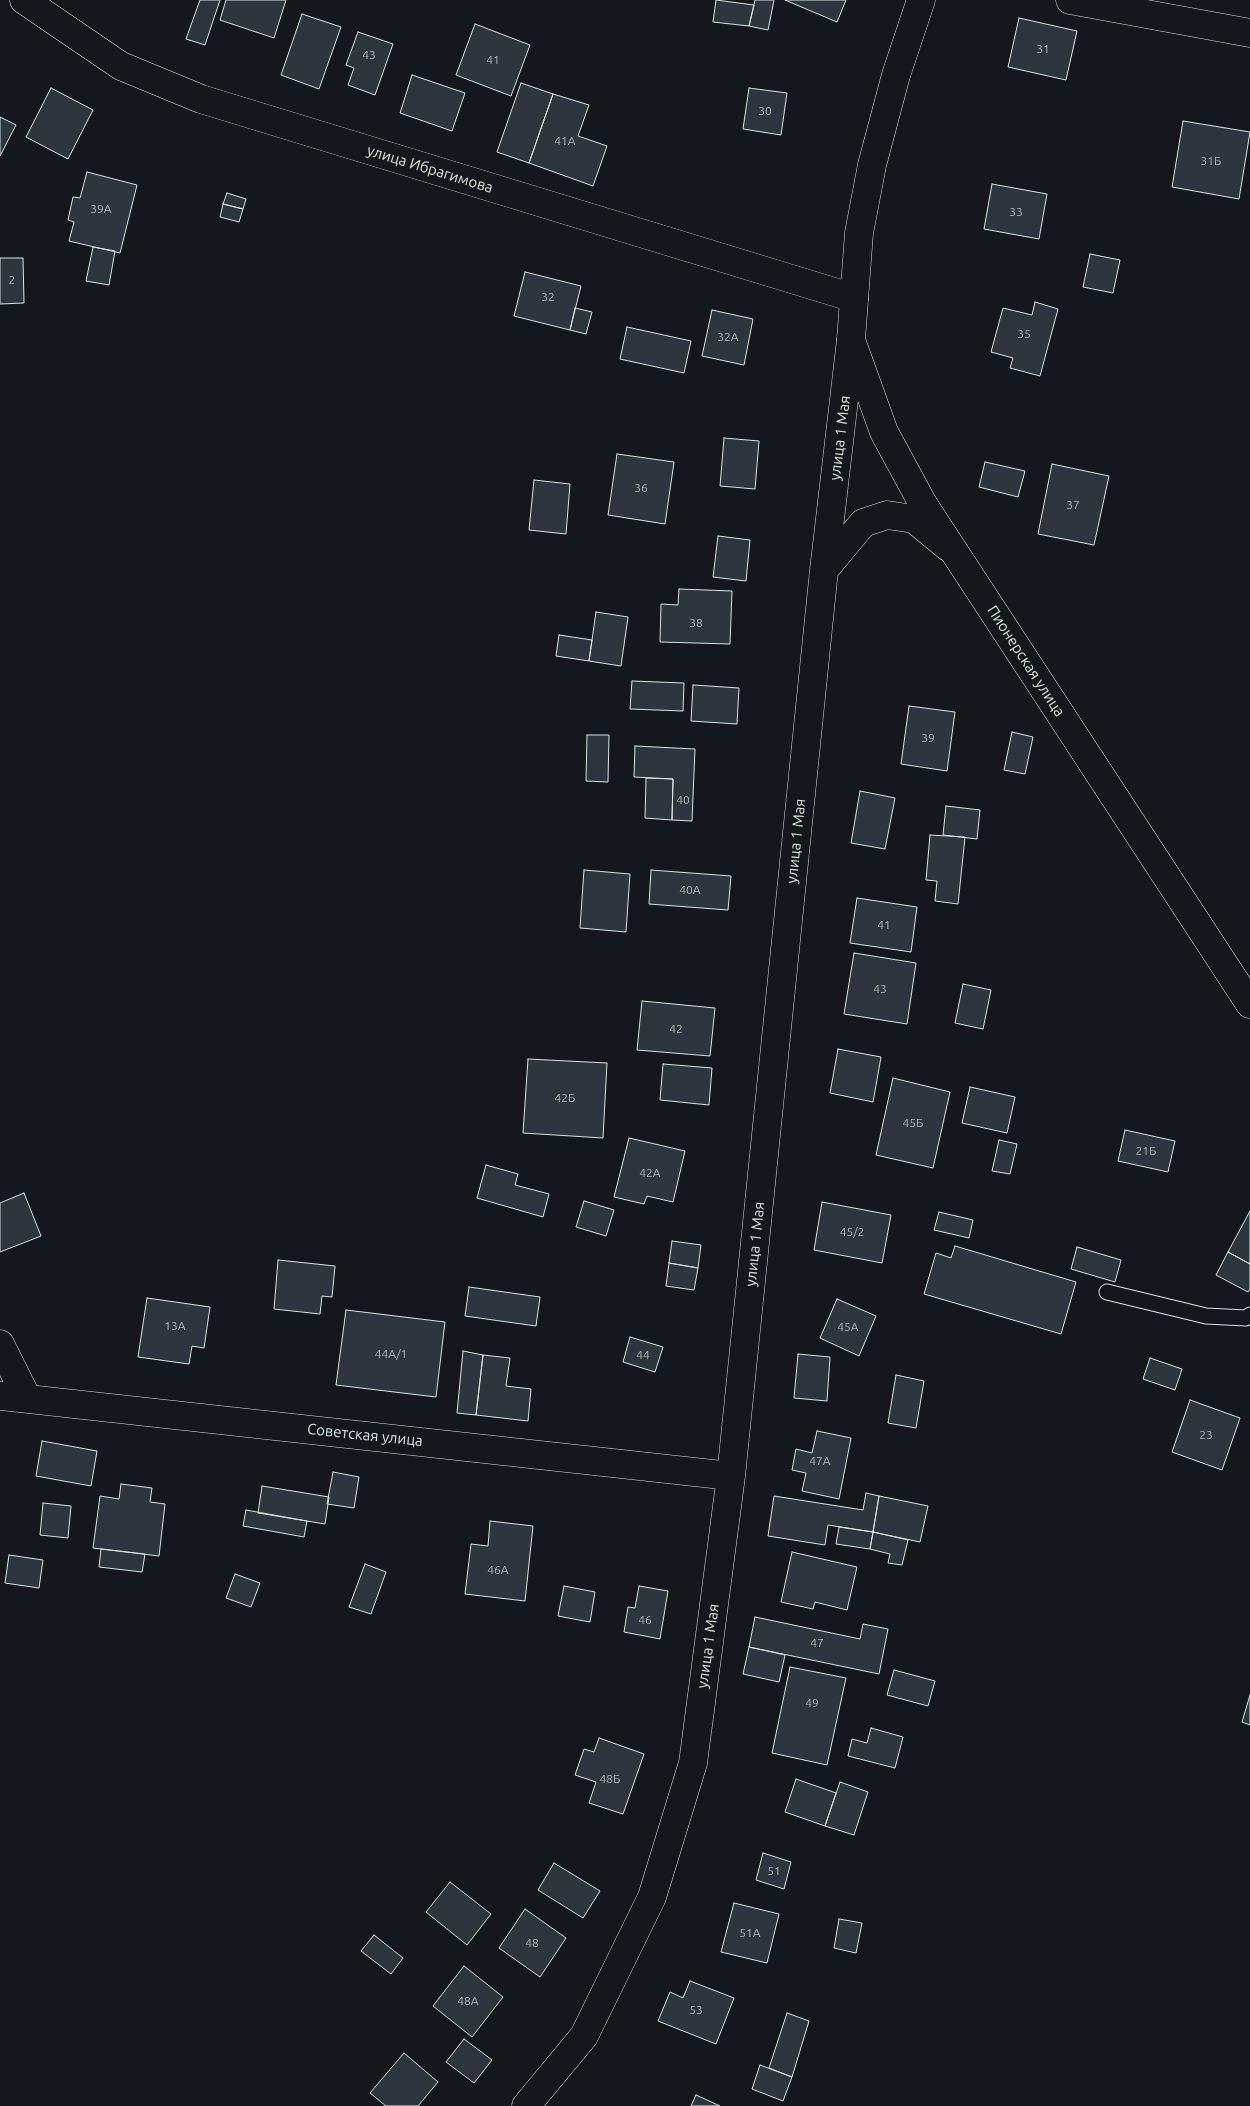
<!DOCTYPE html>
<html>
<head>
<meta charset="utf-8">
<style>
	body { margin:0 }
	canvas { display:block; background:#14181c }
</style>
</head>
<body>
<canvas width="1250" height="2106"></canvas>
<script>
const g = document.querySelector('canvas').getContext('2d');
g.lineJoin = 'round';
function paint(path, color) { g.fillStyle = color; g.fill(path, 'evenodd'); }
const poly = rows => new Path2D(rows.map(r => 'M' + r).join(''));
function trace(path, color, width, dash) { g.strokeStyle = color; g.lineWidth = width; g.lineCap = dash ? 'butt' : 'round'; g.setLineDash(dash || []); g.stroke(path); }
function label(font, color, halo, rows, align = 'center') {
  g.font = font + ' Ubuntu,sans-serif'; g.lineWidth = 4; g.setLineDash([]); g.textBaseline = 'middle'; g.strokeStyle = halo; g.fillStyle = color; for (const [text, x, y, turn = 0] of rows) {
    g.save(); g.translate(x, y); g.rotate((+turn || 0) * Math.PI / 180); g.textAlign = isNaN(turn) ? turn : align; if (halo) g.strokeText(text, 0, 0); g.fillText(text, 0, 0); g.restore();
  }
}
const building = poly([
	[200,0,220,0,205,45,186,39,200,0],
	[226,0,286,0,274,38,220,20,226,0],
	[716,0,754,5,749,26,713,22,716,0],
	[755,0,774,0,768,30,749,26,755,0],
	[785,0,846,0,837,22,785,0],
	[302,14,341,27,319,89,281,75,302,14],
	[1019,18,1077,31,1066,80,1008,67,1019,18],
	[475,24,530,45,511,96,456,75,475,24],
	[358,32,393,44,375,95,348,85,354,68,346,65,358,32],
	[412,75,465,93,452,131,400,113,412,75],
	[521,83,553,94,529,163,497,152,521,83],
	[51,88,93,110,68,159,26,137,51,88],
	[749,88,787,93,781,135,743,129,749,88],
	[553,94,589,105,578,136,607,146,593,186,529,163,553,94],
	[0,117,16,125,0,156,0,117],
	[1183,121,1250,132,1239,199,1172,187,1183,121],
	[87,172,137,185,120,253,69,241,74,222,68,220,73,197,80,198,87,172],
	[992,184,1047,194,1039,239,984,229,992,184],
	[227,193,246,199,243,209,223,204,227,193],
	[223,204,243,209,239,222,220,217,223,204],
	[93,247,115,251,109,285,86,281,93,247],
	[1090,254,1120,260,1113,293,1083,287,1090,254],
	[0,258,23,258,24,303,0,304,0,258],
	[525,272,581,286,570,330,514,316,525,272],
	[1035,302,1058,309,1040,376,1010,368,1013,358,991,352,1003,308,1032,315,1035,302],
	[575,308,592,312,586,334,570,330,575,308],
	[712,310,753,319,744,365,702,356,712,310],
	[627,327,691,341,684,373,620,359,627,327],
	[724,438,759,441,755,489,720,486,724,438],
	[617,454,674,462,665,524,608,515,617,454],
	[985,462,1025,471,1018,497,979,487,985,462],
	[1052,464,1109,476,1094,545,1038,534,1052,464],
	[534,480,570,484,566,534,529,530,534,480],
	[718,536,750,540,746,581,713,577,718,536],
	[679,589,732,591,730,644,660,642,661,604,678,605,679,589],
	[596,612,628,617,621,666,589,661,596,612],
	[559,635,592,640,589,661,556,656,559,635],
	[632,681,684,683,683,711,630,709,632,681],
	[693,685,739,688,737,724,691,721,693,685],
	[909,706,955,712,947,771,901,764,909,706],
	[1012,732,1033,737,1025,774,1004,770,1012,732],
	[587,735,609,735,608,782,586,781,587,735],
	[635,746,695,749,692,821,672,820,673,779,634,777,635,746],
	[646,778,673,779,672,820,645,818,646,778],
	[860,791,895,798,885,849,851,843,860,791],
	[946,806,980,810,977,839,943,835,946,806],
	[930,835,965,837,958,904,935,901,937,881,926,880,930,835],
	[584,870,630,874,626,932,580,928,584,870],
	[651,870,731,876,728,910,649,904,651,870],
	[857,898,917,907,911,952,850,943,857,898],
	[854,953,916,963,907,1024,844,1014,854,953],
	[963,984,991,990,983,1029,955,1023,963,984],
	[642,1001,715,1008,710,1056,637,1050,642,1001],
	[838,1049,881,1057,873,1102,830,1093,838,1049],
	[528,1059,607,1063,603,1138,523,1133,528,1059],
	[663,1064,712,1068,709,1105,660,1100,663,1064],
	[893,1078,950,1092,933,1168,876,1155,893,1078],
	[970,1087,1015,1097,1007,1133,962,1123,970,1087],
	[1125,1130,1175,1141,1168,1172,1118,1161,1125,1130],
	[629,1138,685,1151,673,1202,647,1196,644,1204,614,1197,629,1138],
	[999,1140,1017,1144,1010,1174,992,1171,999,1140],
	[486,1165,518,1174,515,1185,549,1194,543,1217,477,1198,486,1165],
	[24,1193,41,1236,0,1252,0,1203,24,1193],
	[584,1201,614,1210,606,1236,576,1227,584,1201],
	[822,1202,891,1215,882,1263,814,1250,822,1202],
	[1250,1211,1250,1264,1228,1252,1250,1211],
	[939,1212,973,1220,969,1238,934,1230,939,1212],
	[672,1241,701,1245,698,1268,669,1263,672,1241],
	[955,1246,1076,1282,1061,1334,924,1294,936,1253,951,1258,955,1246],
	[1077,1247,1121,1260,1115,1282,1071,1269,1077,1247],
	[1228,1252,1250,1264,1250,1289,1248,1292,1216,1275,1228,1252],
	[278,1260,335,1266,332,1297,322,1296,320,1314,274,1309,278,1260],
	[669,1263,698,1268,694,1290,666,1286,669,1263],
	[469,1287,540,1297,536,1326,465,1316,469,1287],
	[147,1298,210,1307,204,1348,192,1346,189,1364,138,1357,147,1298],
	[837,1299,876,1316,859,1356,820,1338,837,1299],
	[346,1310,445,1322,436,1397,336,1385,346,1310],
	[630,1337,663,1347,655,1372,623,1362,630,1337],
	[463,1351,483,1355,476,1415,457,1413,463,1351],
	[798,1354,830,1357,827,1401,794,1398,798,1354],
	[483,1355,510,1358,506,1386,531,1389,528,1421,476,1415,483,1355],
	[1150,1358,1182,1369,1175,1390,1143,1379,1150,1358],
	[896,1375,924,1381,916,1428,888,1423,896,1375],
	[1190,1400,1240,1418,1222,1470,1172,1452,1190,1400],
	[817,1431,851,1438,839,1499,802,1491,806,1473,792,1470,796,1449,812,1453,817,1431],
	[42,1441,97,1451,91,1486,36,1476,42,1441],
	[333,1472,359,1477,354,1508,327,1504,333,1472],
	[121,1484,152,1488,150,1502,165,1504,159,1556,93,1548,100,1496,119,1499,121,1484],
	[262,1486,329,1497,325,1524,258,1513,262,1486],
	[866,1493,879,1496,873,1532,828,1525,825,1545,768,1536,774,1496,863,1510,866,1493],
	[879,1496,928,1506,920,1542,873,1532,879,1496],
	[43,1503,71,1506,68,1538,40,1535,43,1503],
	[246,1510,307,1521,304,1537,243,1526,246,1510],
	[490,1521,533,1526,525,1601,465,1594,471,1544,488,1546,490,1521],
	[839,1527,873,1532,870,1549,836,1544,839,1527],
	[873,1532,908,1540,902,1565,888,1563,890,1554,870,1549,873,1532],
	[101,1549,145,1554,142,1572,99,1567,101,1549],
	[792,1552,857,1567,847,1610,815,1602,813,1609,781,1602,792,1552],
	[9,1555,43,1560,39,1588,5,1583,9,1555],
	[365,1564,386,1572,371,1614,349,1607,365,1564],
	[235,1574,260,1583,251,1607,226,1598,235,1574],
	[564,1586,595,1592,590,1622,558,1616,564,1586],
	[639,1586,668,1591,660,1639,624,1632,628,1607,635,1608,639,1586],
	[755,1617,860,1639,863,1624,888,1629,879,1674,749,1647,755,1617],
	[749,1647,785,1655,779,1682,743,1674,749,1647],
	[790,1667,846,1678,827,1765,772,1753,790,1667],
	[894,1670,935,1681,928,1706,887,1695,894,1670],
	[1250,1695,1250,1725,1242,1722,1250,1695],
	[871,1728,903,1737,895,1768,848,1756,852,1739,867,1743,871,1728],
	[599,1738,644,1754,623,1814,589,1803,596,1782,575,1775,584,1749,594,1752,599,1738],
	[796,1779,836,1793,825,1826,785,1812,796,1779],
	[840,1782,868,1792,854,1835,825,1826,840,1782],
	[763,1853,791,1862,784,1889,756,1880,763,1853],
	[554,1863,600,1891,583,1918,538,1890,554,1863],
	[450,1882,491,1914,467,1945,426,1912,450,1882],
	[734,1903,779,1914,767,1963,721,1952,734,1903],
	[525,1909,566,1938,540,1977,499,1948,525,1909],
	[839,1919,862,1923,856,1953,834,1948,839,1919],
	[374,1935,403,1958,391,1974,361,1951,374,1935],
	[464,1966,503,1997,472,2037,433,2006,464,1966],
	[690,1981,734,1998,716,2044,658,2021,670,1992,683,1998,690,1981],
	[787,2013,809,2021,792,2077,769,2068,787,2013],
	[464,2039,492,2060,474,2083,446,2062,464,2039],
	[404,2053,438,2082,418,2106,386,2106,370,2093,404,2053],
	[760,2065,792,2077,783,2101,752,2089,760,2065],
	[696,2095,720,2106,691,2106,696,2095]
]);
const lane = poly([
	[1107,1292,1206,1316,1246,1318,1250,1315]
]);
const street = poly([
	[24,0,121,66,201,99,854,298],
	[1070,0,1250,33],
	[824,570,863,523,887,515,914,519,948,547],
	[0,1344,27,1398],
	[0,1396,731,1476],
	[526,2106,584,2036,652,1897,693,1763,731,1476,824,570,851,340]
]);
const secondary = poly([
	[921,0,896,75,872,165,859,233,851,340,884,432,923,504,1250,1004]
]);
const numberNames = [
	["31",1043,49],
	["43",369,55],
	["41",493,60],
	["30",765,111],
	["41А",565,141],
	["31Б",1211,161],
	["39А",101,209],
	["33",1016,212],
	["2",12,280],
	["32",548,297],
	["35",1024,334],
	["32А",728,337],
	["36",641,488],
	["37",1073,505],
	["38",696,623],
	["39",928,738],
	["40",683,800],
	["40А",690,890],
	["41",884,925],
	["43",880,989],
	["42",676,1029],
	["42Б",565,1098],
	["45Б",913,1123],
	["21Б",1146,1151],
	["42А",650,1173],
	["45/2",852,1232],
	["13А",175,1326],
	["45А",848,1327],
	["44А/1",391,1354],
	["44",643,1355],
	["23",1206,1435],
	["47А",820,1461],
	["46А",498,1570],
	["46",645,1620],
	["47",817,1643],
	["49",812,1703],
	["48Б",610,1779],
	["51",774,1871],
	["51А",750,1933],
	["48",532,1943],
	["48А",468,2001],
	["53",696,2010]
];
const streetNames = [
	["улица Ибрагимова",430,169,17],
	["улица 1 Мая",840,438,-83],
	["Пионерская улица",1026,661,57],
	["улица 1 Мая",796,841,-84],
	["улица 1 Мая",755,1244,-84],
	["Советская улица",365,1435,6],
	["улица 1 Мая",708,1646,-82]
];
paint(building, '#2c363c');
trace(building, '#d8e6dc', 1);
trace(lane, '#d8e6dc', 17);
trace(street, '#d8e6dc', 29);
trace(secondary, '#d8e6dc', 29);
trace(lane, '#14181c', 15);
trace(street, '#14181c', 28);
trace(secondary, '#14181c', 28);
label('12px', '#adbab4', null, numberNames);
label('15px', '#d8e6dc', '#14181c', streetNames);
</script>
</body>
</html>
